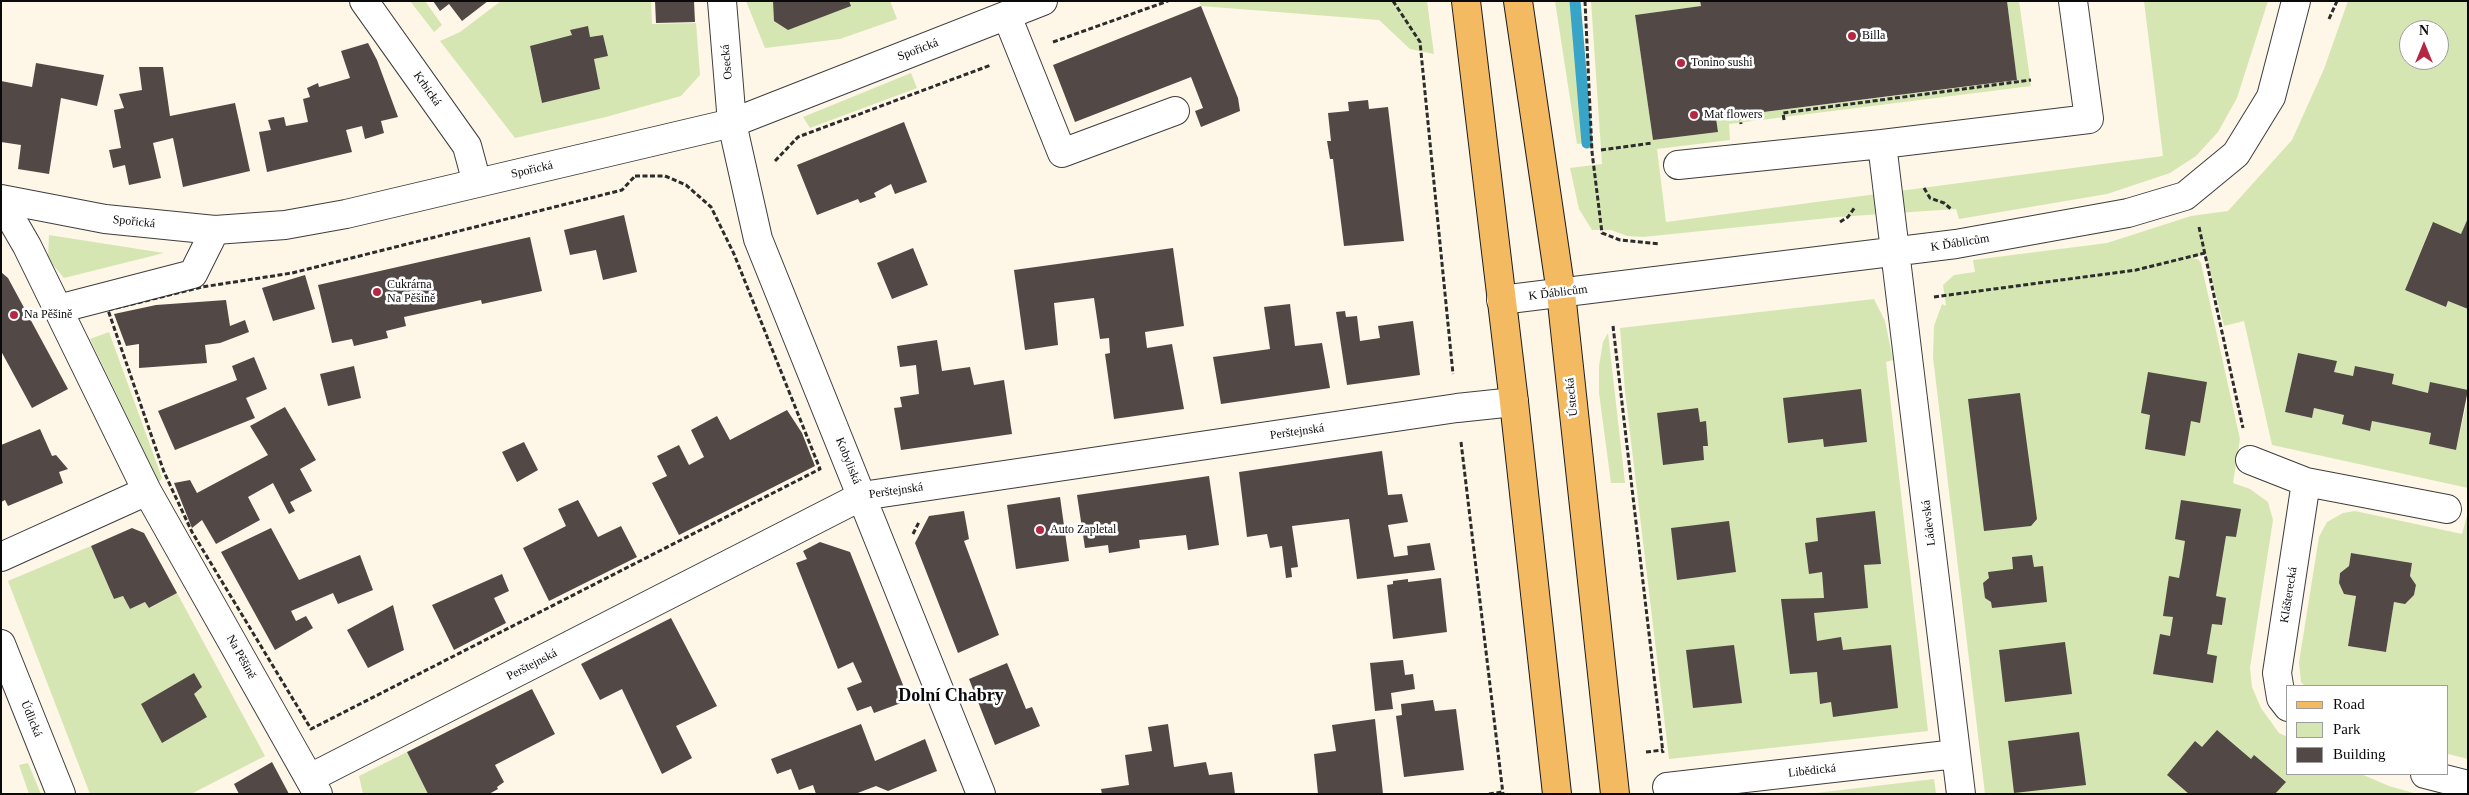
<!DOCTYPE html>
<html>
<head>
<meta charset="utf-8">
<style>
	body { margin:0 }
	#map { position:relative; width:2469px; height:795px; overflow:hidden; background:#fef6e7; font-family:"Times New Roman",serif }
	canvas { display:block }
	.frame { position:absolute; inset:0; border:2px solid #0a0a0a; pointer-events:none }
	.legend { position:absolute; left:2286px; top:685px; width:162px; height:90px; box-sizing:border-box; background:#fff; border:1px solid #9d9d9d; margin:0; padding:6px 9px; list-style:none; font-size:15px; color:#0a0a0a }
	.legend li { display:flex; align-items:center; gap:10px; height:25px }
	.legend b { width:25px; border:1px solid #9d9d9d }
	.north { position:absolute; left:2399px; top:20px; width:50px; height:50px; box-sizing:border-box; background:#fff; border:1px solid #9d9d9d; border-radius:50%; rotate:0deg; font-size:14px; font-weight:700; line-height:20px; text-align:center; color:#0a0a0a }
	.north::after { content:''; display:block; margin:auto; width:18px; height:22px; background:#b42844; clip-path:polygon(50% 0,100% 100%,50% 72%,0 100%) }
</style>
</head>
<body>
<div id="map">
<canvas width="2469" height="795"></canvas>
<div class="frame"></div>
<ul class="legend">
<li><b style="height:6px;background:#f4ba62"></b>Road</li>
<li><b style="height:14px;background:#d6e6b3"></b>Park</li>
<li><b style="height:14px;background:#524947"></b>Building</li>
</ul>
<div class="north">N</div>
</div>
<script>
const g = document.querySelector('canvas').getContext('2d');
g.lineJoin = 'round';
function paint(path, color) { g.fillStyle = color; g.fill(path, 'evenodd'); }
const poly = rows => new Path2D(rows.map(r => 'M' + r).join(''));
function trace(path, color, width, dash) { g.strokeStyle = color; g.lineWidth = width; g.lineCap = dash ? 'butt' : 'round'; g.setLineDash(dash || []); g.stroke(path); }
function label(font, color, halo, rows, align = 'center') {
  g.font = font + ' "Times New Roman",serif'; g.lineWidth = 5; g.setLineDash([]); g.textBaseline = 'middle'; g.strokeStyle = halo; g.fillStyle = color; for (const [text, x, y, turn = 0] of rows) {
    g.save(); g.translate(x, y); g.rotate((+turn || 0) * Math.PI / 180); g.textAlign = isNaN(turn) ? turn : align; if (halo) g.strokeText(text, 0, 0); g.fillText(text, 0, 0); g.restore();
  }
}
const green = poly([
	[410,1,425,1,442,25,434,32],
	[501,1,651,1,652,24,696,23,700,75,681,96,606,117,515,138,440,41,460,32],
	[571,31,590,37,603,35,608,56,594,59,600,89,542,103,530,47,572,35],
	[746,1,890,1,897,19,840,39,765,48],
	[1199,1,1427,1,1434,54,1410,49,1379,20,1201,6],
	[1555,1,1578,1,1589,142,1587,143,1577,144],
	[1591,1,1700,1,1701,6,1635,15,1653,140,1718,132,1716,118,2017,80,2007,1,2019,1,2031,86,1729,124,1730,140,1657,149,1666,222,2163,156,2144,1,2268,1,2237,98,2218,132,2196,156,2170,173,2107,194,1959,219,1956,209,1838,217,1643,237,1627,236,1611,230,1592,230,1579,209,1570,168,1602,164],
	[2348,1,2468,1,2468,218,2461,234,2432,223,2405,290,2446,307,2448,301,2468,309,2468,390,2428,393,2392,384,2394,374,2356,366,2353,376,2334,372,2336,361,2298,353,2285,412,2312,418,2314,408,2344,415,2343,424,2370,431,2372,421,2431,433,2429,444,2456,450,2468,397,2468,488,2272,445,2244,321,2224,326,2205,253,2193,259,2198,259,2201,263,2240,439,2233,483,2250,489,2268,502,2273,520,2250,668,2252,687,2261,708,2279,733,2288,737,2288,774,2361,774,2389,786,2417,794,1985,794,1933,357,1934,326,1942,304,1946,306,1943,285,1954,275,1975,272,1973,260,2107,243,2191,216,2228,211,2292,140,2324,69],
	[2409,30,2439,30,2439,60,2409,60],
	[911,73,917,88,810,128,803,117],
	[49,235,164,253,64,278,48,259],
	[1874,299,1885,321,1893,360,1886,362,1928,731,1669,759,1625,391,1620,328],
	[109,332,162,478,159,482,90,339],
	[1608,333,1625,483,1611,483,1599,393,1599,366,1603,342],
	[2355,511,2462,534,2468,512,2468,759,2448,754,2448,686,2305,686,2301,682,2299,662,2319,537,2327,522,2343,513],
	[2351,553,2412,563,2410,576,2416,585,2414,595,2406,602,2394,602,2386,652,2348,646,2356,596,2344,592,2339,583,2340,573,2349,566],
	[91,546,114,599,123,596,130,609,145,602,150,608,177,593,265,756,191,794,90,794,8,581],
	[407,752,428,794,363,794,359,776],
	[28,763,41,794,29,794,19,765],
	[1934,779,1936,794,1808,794]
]);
const stream = poly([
	[1575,1,1587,143]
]);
const building = poly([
	[433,1,488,1,462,21,449,4,440,11],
	[655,1,694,1,695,22,656,23],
	[773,1,849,1,851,6,788,30,774,21],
	[1700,1,2007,1,2017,80,1716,118,1718,132,1653,140,1635,15,1701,6],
	[1201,6,1238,98,1240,111,1201,127,1195,111,1203,108,1191,77,1075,122,1053,65],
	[588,26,590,37,603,35,608,56,594,59,600,89,542,103,530,46,572,35,570,30],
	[368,43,377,60,398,117,381,121,384,133,365,139,362,126,346,130,352,152,267,172,259,132,271,130,268,120,284,117,286,126,308,122,303,99,310,97,307,88,318,83,319,87,350,78,341,51],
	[36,63,104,75,97,106,61,98,49,174,18,169,21,145,1,142,1,81,32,87],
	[139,67,163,67,170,116,235,103,250,171,183,187,173,138,153,143,161,178,129,185,125,165,113,168,109,150,121,148,114,110,124,108,119,94,142,90],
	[1368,100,1369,109,1388,107,1404,241,1344,246,1333,159,1330,159,1327,141,1331,141,1328,113,1349,111,1348,102],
	[904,122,927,182,895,194,891,184,874,193,876,197,860,203,858,199,817,215,797,165],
	[624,215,637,272,603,280,596,250,570,255,564,230],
	[2468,218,2468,309,2448,301,2446,307,2405,290,2433,222,2461,234],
	[530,237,542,291,482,304,481,300,404,317,406,326,386,331,388,338,354,346,352,339,332,343,318,285],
	[913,248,928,285,892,299,877,263],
	[1173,248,1184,326,1145,332,1147,348,1172,344,1184,409,1114,419,1105,354,1110,353,1109,338,1100,339,1094,298,1054,303,1058,345,1025,350,1014,270],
	[1,272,8,278,68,389,32,408,1,351],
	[305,275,315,309,273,321,262,288],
	[226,300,230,326,245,320,249,332,220,343,205,345,207,363,139,368,139,344,126,346,114,314,156,305],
	[1290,304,1295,346,1322,343,1330,388,1221,404,1213,357,1270,349,1264,307],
	[1345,311,1346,317,1357,316,1360,341,1380,338,1378,326,1413,321,1420,375,1347,385,1336,312],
	[937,340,942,371,970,367,974,385,1004,380,1012,434,901,450,894,408,902,407,900,397,919,394,916,365,900,367,897,346],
	[2298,353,2337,361,2334,372,2353,376,2355,366,2394,374,2392,384,2428,393,2430,382,2468,390,2456,450,2429,444,2431,433,2372,421,2370,431,2342,424,2344,415,2314,408,2312,418,2285,412],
	[254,357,267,389,246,398,255,418,175,450,158,411,237,380,232,366],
	[354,366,361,398,328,406,320,374],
	[2148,372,2207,382,2200,423,2191,421,2185,456,2145,449,2150,415,2141,413],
	[1861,389,1867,442,1824,447,1823,439,1788,443,1783,398],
	[2020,393,2037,519,2031,526,1984,531,1968,399],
	[285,407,316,460,300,469,312,491,290,502,295,511,289,514,273,483,248,497,260,520,216,544,202,520,192,528,174,483,190,480,197,493,268,455,250,426],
	[1698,408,1700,422,1706,421,1708,446,1703,446,1704,460,1663,465,1657,413],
	[787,410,802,433,815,466,679,535,652,483,667,476,657,456,679,445,689,465,704,457,691,430,717,416,730,440],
	[40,429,52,456,56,455,68,469,59,472,63,483,8,506,5,500,1,502,1,445],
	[524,442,538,470,517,482,502,452],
	[1382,451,1388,495,1402,494,1408,522,1388,525,1394,557,1408,555,1407,546,1430,543,1435,570,1357,579,1349,519,1292,526,1298,567,1291,568,1292,577,1286,578,1282,546,1270,548,1267,534,1247,537,1239,472],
	[1209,476,1219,545,1188,550,1186,535,1139,540,1140,548,1109,553,1108,545,1085,548,1077,495],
	[1060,497,1069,561,1016,569,1007,505],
	[578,500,598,537,621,526,637,557,549,601,523,548,566,526,558,509],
	[2181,500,2241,509,2236,537,2226,536,2216,596,2226,598,2222,625,2212,624,2207,654,2217,656,2213,683,2153,674,2160,634,2170,636,2173,617,2163,616,2169,576,2179,578,2182,561,2185,541,2175,539],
	[964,511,969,539,964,541,999,635,958,653,915,543,929,516],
	[1875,511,1881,564,1864,565,1868,608,1814,613,1817,641,1841,637,1843,650,1891,645,1898,708,1833,717,1831,702,1820,704,1817,672,1790,674,1781,599,1824,598,1822,572,1809,574,1805,543,1818,541,1816,518],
	[1729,521,1736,572,1677,580,1671,528],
	[132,528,144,533,177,593,149,608,145,602,130,609,123,596,114,599,91,546],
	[271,528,299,580,360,555,373,590,338,604,333,593,291,611,296,621,306,616,313,628,275,650,221,552],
	[820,542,850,552,909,700,874,713,871,706,857,711,847,688,862,682,853,662,838,669,796,563,807,559,803,551],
	[2351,553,2412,563,2410,576,2416,585,2414,595,2405,604,2394,602,2386,652,2348,646,2356,596,2344,594,2339,583,2340,573,2349,566],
	[2032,555,2034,567,2043,566,2047,602,1992,608,1991,602,1985,598,1983,583,1989,578,1988,572,2013,569,2012,557],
	[502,574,509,591,494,598,506,623,454,650,432,605],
	[1441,578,1447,632,1393,639,1387,585,1393,584,1393,581,1408,579,1408,582],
	[393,605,404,650,368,668,347,630],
	[671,618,717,706,676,726,692,758,662,774,622,689,600,700,581,664],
	[2065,642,2072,694,2005,702,1999,650],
	[1734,645,1742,703,1693,708,1686,650],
	[1403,660,1405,675,1413,674,1415,689,1391,693,1393,709,1375,711,1370,663],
	[1007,663,1026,709,1032,707,1040,726,995,745,969,679],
	[194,673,202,687,194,694,207,717,162,743,141,704],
	[532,689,555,734,495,765,504,782,497,787,498,789,489,794,428,794,407,752],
	[1433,700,1435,711,1456,709,1464,770,1404,777,1396,716,1402,715,1401,704],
	[1375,719,1383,794,1318,794,1314,754,1336,751,1332,725],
	[861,724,875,761,925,739,937,771,888,791,876,786,855,794,816,794,813,785,799,790,791,769,777,774,771,759],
	[1168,724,1174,767,1206,762,1209,775,1232,772,1235,794,1102,794,1101,789,1129,785,1125,755,1152,751,1148,727],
	[2217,730,2251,759,2254,755,2286,782,2275,794,2189,794,2167,775,2195,741,2202,747],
	[2079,732,2086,785,2014,793,2008,741],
	[272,762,289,794,239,794,234,784]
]);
const path = poly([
	[1393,1,1420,42,1453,374],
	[1585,1,1592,152,1602,233,1620,240,1660,244],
	[2329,19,2337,1],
	[1053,42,1168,1],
	[1740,115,1741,124],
	[1784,120,1783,113,2031,80],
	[1601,150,1652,143],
	[775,161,798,137,991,65],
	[635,176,665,176,686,185,711,207,734,254,820,469,311,729,192,532,164,472,108,310,202,287,292,273,622,190,635,176],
	[1924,188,1930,198,1944,203,1951,209],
	[1840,222,1848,217,1855,207],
	[2199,227,2243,428],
	[1934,297,2136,270,2205,253],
	[1613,326,1663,753],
	[1461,442,1503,794],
	[913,534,919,522],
	[1646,752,1663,750],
	[1489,794,1502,792]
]);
const minor = poly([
	[364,1,467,146,477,183],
	[722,1,732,123,758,239,981,794],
	[1007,16,1062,153,1175,111],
	[1882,144,2089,119,2073,1],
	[1678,165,1882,144,1961,794],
	[1,199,105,219,215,230,285,225,346,214,732,123,1043,1],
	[1,201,27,246,147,491,318,794],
	[1501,300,1956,244,2128,213,2185,196,2236,154,2271,97,2296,1],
	[58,309,193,274,215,230],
	[2250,460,2306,482,2447,509],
	[1,557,147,491],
	[1,644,61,794],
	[2288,707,2281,698,2277,673,2306,482],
	[2425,774,2468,785],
	[310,778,862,496,1457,408,1514,402],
	[1667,787,1956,754]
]);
const major = poly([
	[1466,1,1514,402,1557,794],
	[1518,1,1561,293,1615,794]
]);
const markers = [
	[1852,36,5,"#b42844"],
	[1681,63,5,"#b42844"],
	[1694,115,5,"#b42844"],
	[377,292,5,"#b42844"],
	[14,315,5,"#b42844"],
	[1040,530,5,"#b42844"]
];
const poiNames = [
	["Billa",1862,36],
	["Tonino sushi",1691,63],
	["Mat flowers",1704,115],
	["Cukrárna",387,285],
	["Na Pěšině",387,299],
	["Na Pěšině",24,315],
	["Auto Zapletal",1050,530]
];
const streetNames = [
	["Spořická",918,50,-21],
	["Osecká",727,62,-95],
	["Krbická",427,89,55],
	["Spořická",532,170,-13],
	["Spořická",134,222,6],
	["K Ďáblicům",1960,243,-9],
	["K Ďáblicům",1558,293,-7],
	["Ústecká",1572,397,-96],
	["Perštejnská",1297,432,-8],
	["Kobyliská",848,461,68],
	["Perštejnská",896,491,-8],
	["Ládevská",1929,523,-97],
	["Klášterecká",2289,595,-81],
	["Na Pěšině",241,657,61],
	["Perštejnská",532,665,-27],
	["Údlická",31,719,68],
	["Libědická",1812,771,-6]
];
const districtNames = [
	["Dolní Chabry",951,696]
];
paint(green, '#d6e6b3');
trace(stream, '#38a4c8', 11);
paint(building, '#524947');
trace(minor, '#3d3d3d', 30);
trace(major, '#1b1b1b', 30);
trace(path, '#2c2c2c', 3, [5, 2.5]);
trace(minor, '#fff', 28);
trace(major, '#f4ba62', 28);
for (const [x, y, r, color] of markers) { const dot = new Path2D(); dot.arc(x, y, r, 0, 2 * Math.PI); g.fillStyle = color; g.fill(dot); trace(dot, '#fff', 2); }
label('12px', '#0a0a0a', '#fff', poiNames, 'left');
label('12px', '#0a0a0a', '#fff', streetNames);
label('bold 18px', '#0a0a0a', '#fff', districtNames);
</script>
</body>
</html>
